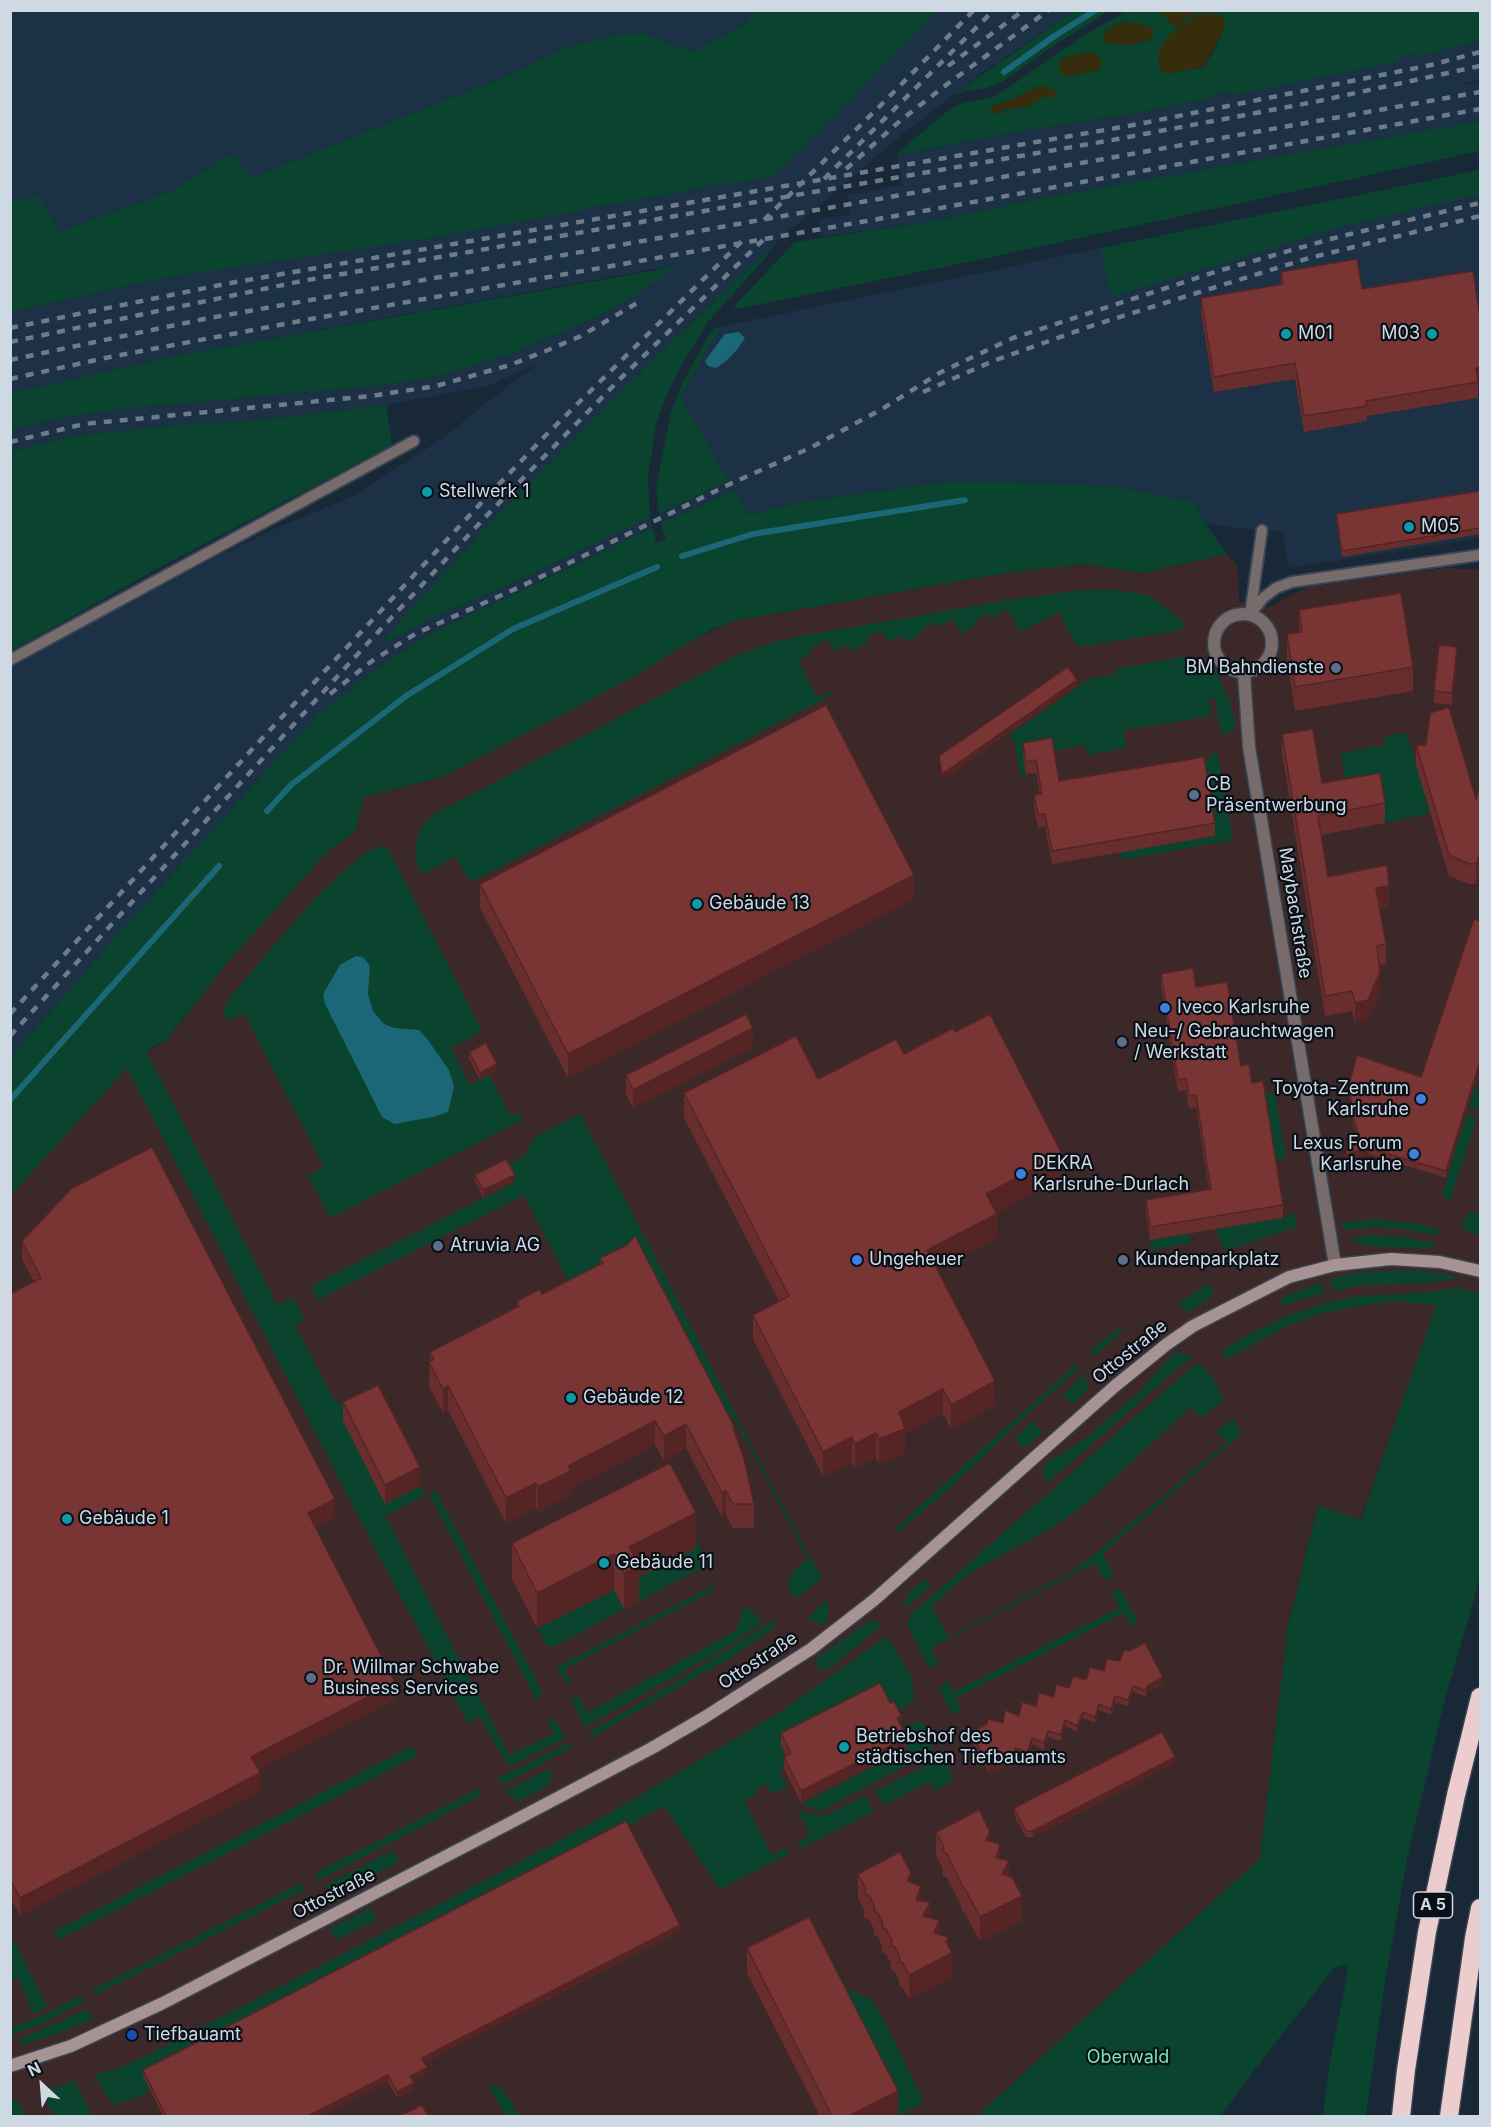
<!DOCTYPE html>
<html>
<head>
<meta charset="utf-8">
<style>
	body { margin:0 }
	#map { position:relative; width:1491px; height:2127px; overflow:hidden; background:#192837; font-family:Inter,sans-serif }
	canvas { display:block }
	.frame { position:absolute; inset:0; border:12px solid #cfd9e3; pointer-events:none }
	.north { position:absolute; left:12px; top:2055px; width:60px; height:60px; -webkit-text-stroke:4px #091017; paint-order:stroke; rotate:334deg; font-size:16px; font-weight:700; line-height:24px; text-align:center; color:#cfd9e3 }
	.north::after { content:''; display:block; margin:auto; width:21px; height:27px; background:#cfd9e3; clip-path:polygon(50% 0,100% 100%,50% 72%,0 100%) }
</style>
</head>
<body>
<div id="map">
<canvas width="1491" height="2127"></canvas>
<div class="frame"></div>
<div class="north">N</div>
</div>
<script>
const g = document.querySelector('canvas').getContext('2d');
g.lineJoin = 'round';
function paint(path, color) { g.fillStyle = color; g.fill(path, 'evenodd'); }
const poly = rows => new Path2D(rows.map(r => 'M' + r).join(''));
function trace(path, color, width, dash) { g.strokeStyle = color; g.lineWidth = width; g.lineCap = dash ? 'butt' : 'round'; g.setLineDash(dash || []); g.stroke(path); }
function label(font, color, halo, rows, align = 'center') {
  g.font = font + ' Inter,sans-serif'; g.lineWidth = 4.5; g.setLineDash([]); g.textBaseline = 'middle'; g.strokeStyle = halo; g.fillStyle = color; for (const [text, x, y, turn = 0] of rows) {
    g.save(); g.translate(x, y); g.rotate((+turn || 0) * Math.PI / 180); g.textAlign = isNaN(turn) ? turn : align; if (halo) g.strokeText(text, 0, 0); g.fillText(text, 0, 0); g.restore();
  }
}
const commercial = poly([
	[1227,554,1238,567,1239,602,1270,608,1281,600,1309,587,1446,568,1480,570,1480,1308,1437,1305,1360,1521,1318,1505,1288,1626,1260,1859,977,2116,11,2116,10,1195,136,1058,167,1040,228,962,327,852,355,832,364,797,442,777,547,722,691,641,734,621,1005,573,1083,564,1144,573]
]);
const built = poly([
	[11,11,752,11,749,18,738,28,693,52,643,33,570,46,497,80,253,177,231,154,169,192,59,231,38,196,11,201],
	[937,11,1075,11,975,78,900,136,780,239,681,333,499,513,386,638,390,641,427,620,520,580,650,517,653,528,436,631,391,658,319,713,119,933,11,1057,11,666,215,558,272,530,356,495,443,438,487,402,537,364,488,386,386,405,242,422,184,424,74,436,35,445,11,453,11,430,51,420,121,409,375,386,437,377,511,354,593,319,604,313,676,265,186,354,11,393,11,312,164,278,594,205,599,207,682,192,721,183,738,183,774,176,832,119],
	[1480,41,1480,78,1458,86,1480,82,1480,121,1037,199,939,220,821,237,818,220,851,214,847,195,902,185,897,156,1021,131,1132,114,1207,99,1214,94,1226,92,1234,95,1402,56,1411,54,1417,57],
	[1480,170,1480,538,1288,568,1283,534,1280,531,1247,529,1206,524,1194,502,1111,486,1013,482,943,482,796,503,748,515,734,490,661,524,659,513,728,481,681,398,707,349,723,326]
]);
const green = poly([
	[752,11,937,11,832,119,774,176,738,183,721,183,682,192,598,207,594,205,587,207,584,210,437,237,164,278,11,312,11,201,38,196,60,231,169,192,231,154,253,177,497,80,570,46,616,35,643,33,693,52,738,28,749,18],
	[1075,11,1109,11,1050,48,1002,82,984,89,965,91,950,97],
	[1126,11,1161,11,1172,25,1183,24,1185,19,1201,11,1480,11,1480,41,1417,57,1411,54,1402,56,1396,62,1234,95,1226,92,1214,94,1207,99,1132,114,1021,131,894,156,950,109,964,103,996,96,1083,36],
	[1216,13,1221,16,1222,34,1211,56,1201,68,1165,74,1176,30,1182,27,1196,15],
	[1121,22,1146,25,1150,27,1153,35,1150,40,1141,43,1111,44,1105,32],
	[1090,52,1097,55,1098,70,1069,76,1063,75,1059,71,1066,57],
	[1041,86,1040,98,1031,105,1016,109,1005,110,998,104,1008,101,1034,88],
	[1480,121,1480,151,992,257,737,309,734,306,795,242,939,220,1037,199],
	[1480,170,1480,194,1344,226,1111,297,1101,248],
	[780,239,760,264,708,322,686,357,668,391,656,425,648,477,650,517,520,580,427,620,390,641,386,637,499,513,681,333],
	[678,264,639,294,593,319,511,354,437,377,375,386,121,409,51,420,11,430,11,393,186,354,657,270],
	[723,326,707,349,681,398,729,481,659,513,656,489,671,411,682,384,707,338,714,329],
	[386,405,392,445,153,571,11,651,11,453,35,445,74,436,184,424,242,422],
	[943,482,1013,482,1111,486,1194,502,1206,524,1227,554,1144,573,1083,564,1005,573,734,621,711,630,691,641,632,678,442,777,364,797,355,832,327,852,228,962,166,1040,146,1051,277,1305,293,1297,305,1320,295,1325,336,1403,352,1397,359,1413,420,1486,425,1495,385,1516,509,1755,554,1734,547,1720,549,1719,556,1721,565,1738,509,1767,480,1717,468,1723,368,1535,127,1068,11,1195,11,1057,119,933,319,713,391,658,436,631,653,528,656,543,666,540,661,524,734,490,748,515,796,503],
	[1084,590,1116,590,1148,595,1181,619,1184,627,1178,631,1083,646,1076,645,1059,612,1020,632,1008,609,992,617,987,614,975,621,974,627,961,633,952,620,938,626,934,623,921,630,920,635,906,642,902,635,889,642,881,631,866,638,866,644,852,651,848,645,834,651,829,641,827,640,812,647,812,652,798,660,817,697,830,692,832,695,471,882,455,857,423,874,418,867,415,854,416,840,423,825,434,814,736,656,774,642,802,636,1014,599],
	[1181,657,1207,661,1212,660,1232,708,1236,727,1232,732,1221,734,1215,698,1209,698,1211,716,1123,730,1126,748,1087,755,1085,745,1024,756,1026,774,1021,775,1014,742,1009,735,1089,679,1114,675,1117,669],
	[1406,732,1431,813,1385,823,1380,793,1349,798,1341,753,1385,745,1385,737],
	[1217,752,1233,840,1121,860,1120,852,1215,836,1196,762,1210,759,1212,754],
	[383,846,388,848,482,1031,451,1048,470,1085,489,1075,511,1117,519,1113,522,1120,330,1218,308,1176,324,1167,244,1013,227,1021,223,1011,229,998,312,901,347,868,368,851],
	[1474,1088,1480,1090,1480,1111,1468,1107],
	[1263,1093,1275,1093,1286,1159,1274,1160],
	[580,1114,649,1245,763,1468,822,1579,794,1599,788,1587,789,1579,794,1571,808,1559,733,1416,717,1421,569,1283,524,1195,318,1300,311,1286,515,1182,506,1165,523,1157,534,1138],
	[1466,1115,1477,1118,1450,1201,1447,1201,1442,1194],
	[1468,1211,1480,1214,1480,1236,1461,1228],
	[1296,1213,1296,1227,1225,1251,1215,1229,1283,1218],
	[1376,1219,1421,1224,1439,1229,1438,1236,1405,1229,1375,1227,1344,1230,1341,1222],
	[1189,1233,1191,1243,1154,1250,1150,1248,1150,1240],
	[1368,1235,1403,1237,1436,1243,1430,1248,1425,1249,1372,1246,1364,1246,1350,1238],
	[1400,1270,1422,1271,1463,1278,1426,1283,1362,1285,1334,1291,1330,1279,1356,1273],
	[1321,1282,1324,1293,1280,1306,1282,1298],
	[1208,1284,1214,1293,1202,1304,1188,1312,1178,1303],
	[1459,1288,1480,1294,1480,1578,1444,1703,1408,1855,1384,1988,1366,2116,1323,2116,1330,2061,1347,1976,1348,1964,1334,1968,1252,2073,1221,2116,977,2116,1260,1859,1288,1626,1318,1505,1361,1520,1436,1305,1390,1301,1327,1312,1289,1325,1228,1358,1224,1357,1221,1351,1257,1330,1290,1315,1325,1303,1357,1296,1420,1293],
	[1122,1326,1121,1333,1095,1355,1090,1351],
	[1178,1351,1192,1358,1179,1367,1049,1482,1043,1477,1043,1468,1049,1461,1089,1436,1140,1391,1169,1358],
	[1199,1362,1211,1376,1218,1388,1223,1399,1218,1404,1202,1418,1191,1407,1095,1496,1060,1523,968,1574,932,1605,948,1637,1064,1576,1090,1558,1227,1442,1217,1432,1234,1418,1241,1434,1103,1553,1114,1577,1105,1581,1095,1563,931,1648,939,1665,932,1667,928,1666,907,1624,910,1615,1168,1388],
	[1076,1364,1080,1368,1038,1404,952,1486,896,1534,894,1531,912,1513],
	[1085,1374,1088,1391,1072,1404,1063,1394],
	[1032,1421,1043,1432,1024,1449,1015,1438],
	[435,1490,542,1691,538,1703,429,1493],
	[674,1496,708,1562,707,1565,639,1601,629,1582,695,1548],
	[924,1579,931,1586,902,1610,908,1594],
	[716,1584,713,1591,564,1669,571,1683,565,1682,557,1667],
	[1120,1589,1138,1621,1131,1626,1123,1613,956,1698,962,1712,952,1714,939,1688,946,1680,953,1692,1119,1608,1112,1593],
	[614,1590,624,1609,557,1645,549,1647,544,1641,537,1628],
	[828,1600,828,1620,822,1625,806,1618],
	[747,1607,763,1622,727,1647,585,1727,571,1699,578,1696,587,1713,737,1630,743,1609],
	[773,1621,777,1626,732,1657,592,1737,589,1732,678,1681],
	[872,1621,876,1621,881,1626,829,1669,820,1670,815,1662,817,1658,866,1623],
	[887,1636,911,1676,914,1699,909,1705,894,1713,779,1771,787,1787,772,1794,766,1784,755,1790,756,1794,744,1800,772,1855,785,1848,789,1854,720,1889,664,1806,151,2091,117,2105,110,2102,95,2075,116,2069,148,2055,501,1872,612,1812,780,1712],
	[917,1722,922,1722,933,1742,931,1750,926,1755,821,1811,812,1809,801,1803,907,1749,901,1728],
	[568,1743,571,1748,502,1785,498,1778],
	[412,1746,417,1756,58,1940,55,1931],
	[940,1749,951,1771,952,1780,935,1791,929,1782,884,1805,875,1791,923,1767,933,1760],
	[551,1768,550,1785,518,1802,505,1791],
	[479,1789,482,1795,319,1880,315,1873],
	[865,1796,873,1812,801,1848,798,1842,810,1836,797,1808,807,1814,820,1815,830,1813],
	[393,1850,399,1862,337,1893,324,1886],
	[301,1883,304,1890,95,1995,92,1990],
	[371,1908,377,1920,336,1940,330,1928],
	[809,1926,816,1931,848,1989,871,2000,880,2012,924,2102,898,2116,809,1942],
	[14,1941,47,2007,33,2014,18,1978,11,1981,11,1943],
	[81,1995,84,2002,42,2024,11,2035,11,2028,54,2010],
	[87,2009,94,2019,59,2033,23,2045,18,2040],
	[75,2081,93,2116,54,2116,42,2091],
	[494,2085,500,2087,506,2094,520,2116,505,2116,489,2086],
	[17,2099,26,2116,11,2116,11,2100]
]);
const sand = poly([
	[1161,11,1161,10,1201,11,1186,19,1180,27,1175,28,1162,14],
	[1216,13,1224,19,1225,27,1204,67,1165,74,1162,72,1158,62,1160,49,1171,33,1182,27,1197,15],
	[1121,22,1146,25,1153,30,1153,35,1150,40,1129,45,1111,44,1102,39,1105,32],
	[1090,52,1095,53,1101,60,1101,66,1099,70,1069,76,1063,75,1059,72,1060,61,1066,57],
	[1046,86,1055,91,1057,94,1054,97,1040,98,1035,104,1016,109,1005,109,999,114,993,113,991,109,994,105,1014,99,1034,88]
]);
const water = poly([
	[739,332,745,338,736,351,725,362,716,368,708,366,705,361,725,334],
	[356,956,363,957,370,966,368,994,373,1011,384,1024,394,1028,419,1030,428,1040,449,1070,454,1087,448,1112,433,1117,394,1124,382,1117,325,1004,323,994,340,965]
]);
const stream = poly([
	[1004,72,1056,35,1096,10],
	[682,556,753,534,965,500],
	[267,811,291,785,406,696,513,629,657,567],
	[10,1100,219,866]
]);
const lane = poly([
	[1250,615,1263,598,1276,588,1292,582,1480,555],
	[1250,615,1262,530],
	[10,660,414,441]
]);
const street = poly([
	'1214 643a29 29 0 1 1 58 0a29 29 0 1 1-58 0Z',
	[1244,673,1249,747,1335,1265]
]);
const secondary = poly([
	[10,2066,71,2046,163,2003,508,1824,652,1748,705,1717,811,1649,874,1600,1115,1386,1167,1344,1193,1326,1289,1277,1335,1265,1391,1259,1440,1262,1480,1271]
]);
const highway = poly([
	[1401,2116,1406,2070,1427,1932,1456,1795,1480,1697],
	[1449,2116,1474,1938,1480,1908]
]);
const rail = poly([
	[948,66,1024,10],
	[846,169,901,120,946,85,1049,10],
	[824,179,994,10],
	[764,220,883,103,974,10],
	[10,328,225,284,1139,124,1431,65,1480,52],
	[10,342,302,281,1118,139,1314,102,1480,66],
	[10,360,204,319,1480,92],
	[10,379,105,358,311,319,946,207,1480,109],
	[923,392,993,361,1094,325,1309,258,1480,216],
	[10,442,84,424,371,396,436,386,510,365,548,350,581,336,637,303],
	[330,694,372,661,415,634,524,585,730,484,810,448,882,409,941,372,1013,338,1218,271,1338,237,1480,203],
	[10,1014,256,745,482,502,545,436,742,241],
	[10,1036,366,645,491,511,619,380,765,238]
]);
const wall = poly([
	[1281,272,1362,289,1480,317,1478,398,1367,416,1367,421,1304,432,1295,379,1214,392,1201,313,1201,298,1281,285],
	[1480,491,1480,534,1342,557,1336,520,1336,514],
	[1299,610,1413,667,1413,691,1295,711,1287,659,1287,634,1299,633],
	[1480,638,1480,664,1479,663,1479,643],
	[1457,659,1452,705,1434,703,1434,691],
	[1282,734,1322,783,1385,803,1385,823,1321,835,1328,877,1389,906,1380,908,1386,944,1386,964,1379,965,1380,992,1368,1020,1355,1023,1352,1011,1325,1016,1282,753],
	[1023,743,1059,781,1215,823,1215,836,1052,864,1045,826,1038,828,1034,808,1034,795,1040,794,1036,773,1026,774,1023,756],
	[1416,745,1476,799,1480,786,1480,873,1476,884,1469,884,1449,876,1416,765],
	[480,884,914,899,568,1078,480,908],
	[1480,921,1480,1067,1446,1178,1368,1154,1344,1161,1357,1138,1353,1123,1349,1085,1421,1077],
	[1161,974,1196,987,1241,1066,1252,1083,1283,1205,1283,1218,1150,1240,1146,1212,1146,1200,1209,1189,1196,1107,1189,1109,1186,1090,1178,1092,1161,986],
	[955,1032,1062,1178,996,1213,997,1238,937,1269,995,1405,951,1429,943,1414,905,1433,905,1454,879,1464,876,1457,855,1468,852,1462,823,1476,753,1339,753,1315,779,1301,684,1118,684,1093,818,1079,904,1054],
	[753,1047,633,1108,626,1094,626,1075],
	[469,1052,497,1070,480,1080,469,1058],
	[475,1175,515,1181,483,1197,475,1181],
	[22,1241,335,1517,315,1527,395,1700,258,1770,260,1791,20,1915,12,1901,10,1902,34,1282,22,1259],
	[600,1258,734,1431,754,1504,754,1528,733,1528,726,1515,722,1517,686,1448,664,1461,655,1445,571,1489,571,1495,538,1512,536,1507,506,1523,448,1410,443,1413,429,1386,430,1352,517,1307,517,1301,542,1294,600,1264],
	[343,1402,420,1486,385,1504,343,1421],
	[512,1543,696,1548,639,1577,639,1601,624,1609,614,1590,537,1628,512,1579],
	[1104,1671,1163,1684,1147,1692,1146,1697,1133,1692,1128,1706,1115,1702,1111,1715,1099,1710,1095,1723,1083,1718,1077,1732,1065,1726,1061,1741,1048,1737,1044,1750,1032,1744,1027,1758,1015,1755,1011,1767,1006,1765,989,1773,971,1739,971,1733,1003,1723,1019,1716,1069,1688],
	[901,1725,907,1749,801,1803,784,1769,784,1757,786,1756,781,1746,781,1733],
	[1175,1763,1033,1837,1026,1837,1014,1815,1014,1808],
	[936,1832,990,1841,1009,1876,1022,1920,980,1941,964,1912,961,1910,961,1905,947,1878,943,1876,943,1869,936,1856],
	[858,1874,911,1883,939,1934,948,1945,952,1978,909,1999,903,1988,899,1986,899,1980,895,1972,891,1969,891,1963,886,1954,882,1952,882,1946,878,1937,874,1935,874,1929,869,1920,864,1917,864,1911,858,1898],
	[680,1931,424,2063,427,2074,412,2081,414,2090,397,2098,388,2082,320,2116,163,2116,143,2076,143,2070],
	[747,1948,898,2116,820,2116,747,1973]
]);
const shadedWall = poly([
	[1480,367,1480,383,1478,383,1476,368],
	[1457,647,1457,659,1452,705,1452,693],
	[1077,680,1077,686,942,780,942,774],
	[1480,853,1480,873,1476,884,1476,864],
	[914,875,914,899,568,1078,568,1054],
	[1389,886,1389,906,1376,908,1376,888],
	[1380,972,1380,992,1368,1020,1355,1023,1355,1003],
	[753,1028,753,1047,633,1108,633,1090],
	[1480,1061,1480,1067,1446,1178,1446,1171],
	[497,1064,497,1070,480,1080,480,1073],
	[1368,1148,1368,1154,1344,1161,1344,1155],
	[1062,1154,1062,1178,986,1218,986,1194],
	[515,1175,515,1181,483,1197,483,1190],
	[997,1214,997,1238,927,1274,927,1250],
	[995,1381,995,1405,951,1429,951,1405],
	[448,1386,448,1410,443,1413,443,1389],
	[943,1389,943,1414,905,1433,905,1454,879,1464,879,1439,899,1412],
	[655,1421,655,1445,571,1489,571,1495,538,1512,538,1487,568,1466],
	[686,1424,686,1448,664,1461,664,1436],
	[876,1433,876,1457,855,1468,855,1444],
	[852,1437,852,1462,823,1476,823,1452],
	[420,1467,420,1486,385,1504,385,1485],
	[536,1483,536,1507,506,1523,506,1498],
	[726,1491,726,1515,722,1517,722,1493],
	[335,1499,335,1517,308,1531,308,1513],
	[696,1513,696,1548,639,1577,639,1601,624,1609,624,1573,629,1547],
	[614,1554,614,1590,537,1628,537,1593],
	[1163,1677,1163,1684,1147,1692,1146,1697,1146,1691,1147,1686],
	[395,1683,395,1700,251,1774,251,1757],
	[1133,1686,1133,1692,1128,1706,1128,1700],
	[1115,1696,1115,1702,1111,1715,1111,1709],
	[1099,1704,1099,1710,1095,1723,1095,1717],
	[1083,1712,1083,1718,1077,1732,1077,1726],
	[901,1716,901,1728,897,1718],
	[1065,1720,1065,1726,1061,1741,1061,1735],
	[1048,1731,1048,1737,1044,1750,1044,1743],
	[907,1737,907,1749,801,1803,801,1791],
	[1032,1738,1032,1744,1027,1758,1027,1752],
	[1015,1748,1015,1755,1011,1767,1011,1760],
	[1175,1757,1175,1763,1033,1837,1033,1831],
	[1006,1758,1006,1765,989,1773,989,1767],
	[260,1773,260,1791,20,1915,20,1898],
	[1000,1844,1000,1868,996,1858],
	[1009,1861,1009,1885,1002,1874],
	[911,1873,911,1898,907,1881],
	[12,1883,12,1901,10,1902,10,1884],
	[921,1886,921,1910,916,1900],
	[1022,1896,1022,1920,980,1941,980,1917],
	[930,1902,930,1927,923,1916],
	[939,1920,939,1944,934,1933],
	[680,1925,680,1931,422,2064,422,2058],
	[948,1937,948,1955,952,1953,952,1978,909,1999,909,1975,946,1942],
	[427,2068,427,2074,410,2083,410,2076],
	[388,2075,388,2082,320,2116,308,2116],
	[414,2083,414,2090,397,2098,397,2092],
	[898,2091,898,2116,849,2116]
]);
const building = poly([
	[1357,259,1362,289,1473,271,1480,317,1480,367,1476,368,1478,382,1366,401,1367,406,1304,416,1295,363,1214,377,1201,298,1283,284,1281,272,1357,259],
	[1480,491,1480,528,1342,551,1336,514,1480,491],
	[1401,593,1413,667,1295,687,1287,634,1302,632,1299,610,1401,593],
	[1439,645,1457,647,1452,693,1434,691,1439,645],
	[1068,667,1077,680,942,774,939,756,1068,667],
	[826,705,914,875,568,1054,480,884,826,705],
	[1449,707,1476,799,1480,786,1480,853,1476,864,1469,864,1449,855,1416,745,1426,745,1430,713,1449,707],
	[1313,729,1322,783,1380,773,1385,803,1318,816,1328,877,1387,865,1389,886,1376,888,1386,944,1377,946,1380,972,1368,1000,1355,1003,1352,991,1325,996,1282,734,1313,729],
	[1052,738,1059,781,1204,757,1215,823,1052,851,1045,814,1038,815,1034,795,1042,794,1036,760,1026,762,1023,743,1052,738],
	[1474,919,1480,921,1480,1061,1446,1171,1368,1148,1344,1155,1359,1136,1353,1117,1349,1085,1357,1055,1421,1077,1474,919],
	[1193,968,1196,987,1227,982,1241,1066,1249,1064,1252,1083,1263,1081,1283,1205,1150,1227,1146,1200,1211,1189,1196,1095,1189,1096,1186,1078,1178,1080,1161,974,1193,968],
	[746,1014,753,1028,633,1090,626,1075,746,1014],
	[990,1014,1062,1154,986,1194,997,1214,927,1250,995,1381,951,1405,943,1389,899,1412,905,1429,879,1439,876,1433,855,1444,852,1437,823,1452,753,1315,789,1296,684,1093,796,1036,818,1079,896,1039,904,1054,953,1028,955,1032,990,1014],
	[486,1043,497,1064,480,1073,469,1052,486,1043],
	[152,1147,335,1499,308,1513,395,1683,251,1757,260,1773,20,1898,12,1883,10,1884,10,1294,41,1278,22,1241,72,1188,152,1147],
	[506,1159,515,1175,483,1190,475,1175,506,1159],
	[635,1236,734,1426,733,1427,744,1459,754,1504,733,1504,726,1491,722,1493,686,1424,664,1436,655,1421,568,1466,571,1471,538,1487,536,1483,506,1498,448,1386,443,1389,429,1362,434,1359,430,1352,519,1306,517,1301,540,1289,542,1294,603,1263,600,1258,627,1245,635,1236],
	[378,1385,420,1467,385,1485,343,1402,378,1385],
	[670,1463,696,1513,629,1547,639,1566,624,1573,614,1554,537,1593,512,1543,670,1463],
	[1145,1643,1163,1677,1147,1686,1146,1691,1133,1686,1128,1700,1115,1696,1111,1709,1099,1704,1095,1717,1083,1712,1077,1726,1065,1720,1061,1735,1048,1731,1044,1743,1032,1738,1027,1752,1015,1748,1011,1760,1006,1758,989,1767,971,1733,987,1724,988,1719,1003,1723,1005,1710,1019,1716,1022,1702,1036,1706,1039,1693,1054,1697,1056,1684,1069,1688,1073,1676,1086,1680,1090,1667,1104,1671,1107,1659,1120,1661,1124,1650,1129,1651,1145,1643],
	[880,1683,890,1703,894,1701,901,1716,897,1718,907,1737,801,1791,784,1757,791,1753,781,1733,880,1683],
	[1162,1732,1175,1757,1033,1831,1026,1831,1014,1808,1162,1732],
	[979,1810,990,1832,986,1840,1000,1844,996,1858,1009,1861,1002,1874,1012,1877,1022,1896,980,1917,964,1887,961,1886,961,1882,947,1854,943,1851,944,1847,936,1832,979,1810],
	[626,1821,680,1925,422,2058,427,2068,410,2076,414,2083,397,2092,388,2075,308,2116,166,2116,143,2070,626,1821],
	[900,1852,911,1873,907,1881,921,1886,916,1900,930,1902,923,1916,939,1920,934,1933,948,1937,946,1942,952,1953,909,1975,903,1963,899,1961,900,1957,895,1947,891,1945,892,1940,886,1929,882,1928,883,1924,878,1913,874,1911,875,1907,869,1895,864,1893,866,1889,858,1874,900,1852],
	[809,1917,898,2091,849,2116,832,2116,747,1948,809,1917],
	[422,2105,428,2116,399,2116,422,2105]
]);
const markers = [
	[1286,334,6,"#0f9aa8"],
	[1432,334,6,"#0f9aa8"],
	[427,492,6,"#0f9aa8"],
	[1409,527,6,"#0f9aa8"],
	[1336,668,6,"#5c6f8a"],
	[1194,795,6,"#5c6f8a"],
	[697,904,6,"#0f9aa8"],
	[1165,1008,6,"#3f7fe0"],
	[1122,1042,6,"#5c6f8a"],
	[1421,1099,6,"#3f7fe0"],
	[1414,1154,6,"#3f7fe0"],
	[1021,1174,6,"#3f7fe0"],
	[438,1246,6,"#5c6f8a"],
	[857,1260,6,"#3f7fe0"],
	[1123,1260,6,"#5c6f8a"],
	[571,1398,6,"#0f9aa8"],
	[67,1519,6,"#0f9aa8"],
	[604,1563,6,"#0f9aa8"],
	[311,1678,6,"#5c6f8a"],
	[844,1747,6,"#0f9aa8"],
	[132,2035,6,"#1a4fb4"]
];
const shields = [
	[1433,1905,39]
];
const shieldNames = [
	["A 5",1433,1905]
];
const poiNames = [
	["M01",1298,334],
	["M03",1420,334,"right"],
	["Stellwerk 1",439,492],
	["M05",1421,527],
	["BM Bahndienste",1324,668,"right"],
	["CB",1206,785],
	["Präsentwerbung",1206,806],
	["Gebäude 13",709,904],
	["Iveco Karlsruhe",1177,1008],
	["Neu-/ Gebrauchtwagen",1134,1032],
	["/ Werkstatt",1134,1053],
	["Toyota-Zentrum",1409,1089,"right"],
	["Karlsruhe",1409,1110,"right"],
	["Lexus Forum",1402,1144,"right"],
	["Karlsruhe",1402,1165,"right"],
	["DEKRA",1033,1164],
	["Karlsruhe-Durlach",1033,1185],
	["Atruvia AG",450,1246],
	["Ungeheuer",869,1260],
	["Kundenparkplatz",1135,1260],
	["Gebäude 12",583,1398],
	["Gebäude 1",79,1519],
	["Gebäude 11",616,1563],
	["Dr. Willmar Schwabe",323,1668],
	["Business Services",323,1689],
	["Betriebshof des",856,1737],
	["städtischen Tiefbauamts",856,1758],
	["Tiefbauamt",144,2035]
];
const streetNames = [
	["Maybachstraße",1295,913,81],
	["Ottostraße",1130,1352,-39],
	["Ottostraße",758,1661,-33],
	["Ottostraße",334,1894,-27]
];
const parkNames = [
	["Oberwald",1128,2058]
];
paint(commercial, '#3c2828');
paint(built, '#1c3145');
paint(green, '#0a432e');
paint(sand, '#362d0d');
paint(water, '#1b6677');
trace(stream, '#1b6677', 6);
trace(lane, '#364453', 14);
trace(street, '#364453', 15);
trace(secondary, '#364453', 15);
trace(highway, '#364453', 21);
trace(lane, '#786b6c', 10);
trace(street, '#786b6c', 12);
trace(secondary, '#a79393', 12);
trace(highway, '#eccccd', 18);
trace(rail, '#6f7b88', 4.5, [8, 8]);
paint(wall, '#672e2d');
paint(shadedWall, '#542524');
paint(building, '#783534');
trace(building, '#542524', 1.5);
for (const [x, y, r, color] of markers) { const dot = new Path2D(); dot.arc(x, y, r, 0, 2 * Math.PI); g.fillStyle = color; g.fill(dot); trace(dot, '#091017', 2); }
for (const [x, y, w] of shields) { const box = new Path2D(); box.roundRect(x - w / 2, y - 13, w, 26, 4.5); g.fillStyle = '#091017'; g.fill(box); trace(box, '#cfd9e3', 1.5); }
label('bold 16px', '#cfd9e3', null, shieldNames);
label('18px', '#cfd9e3', '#091017', poiNames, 'left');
label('18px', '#cfd9e3', '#091017', streetNames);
label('18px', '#79e6b5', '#091017', parkNames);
</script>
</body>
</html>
